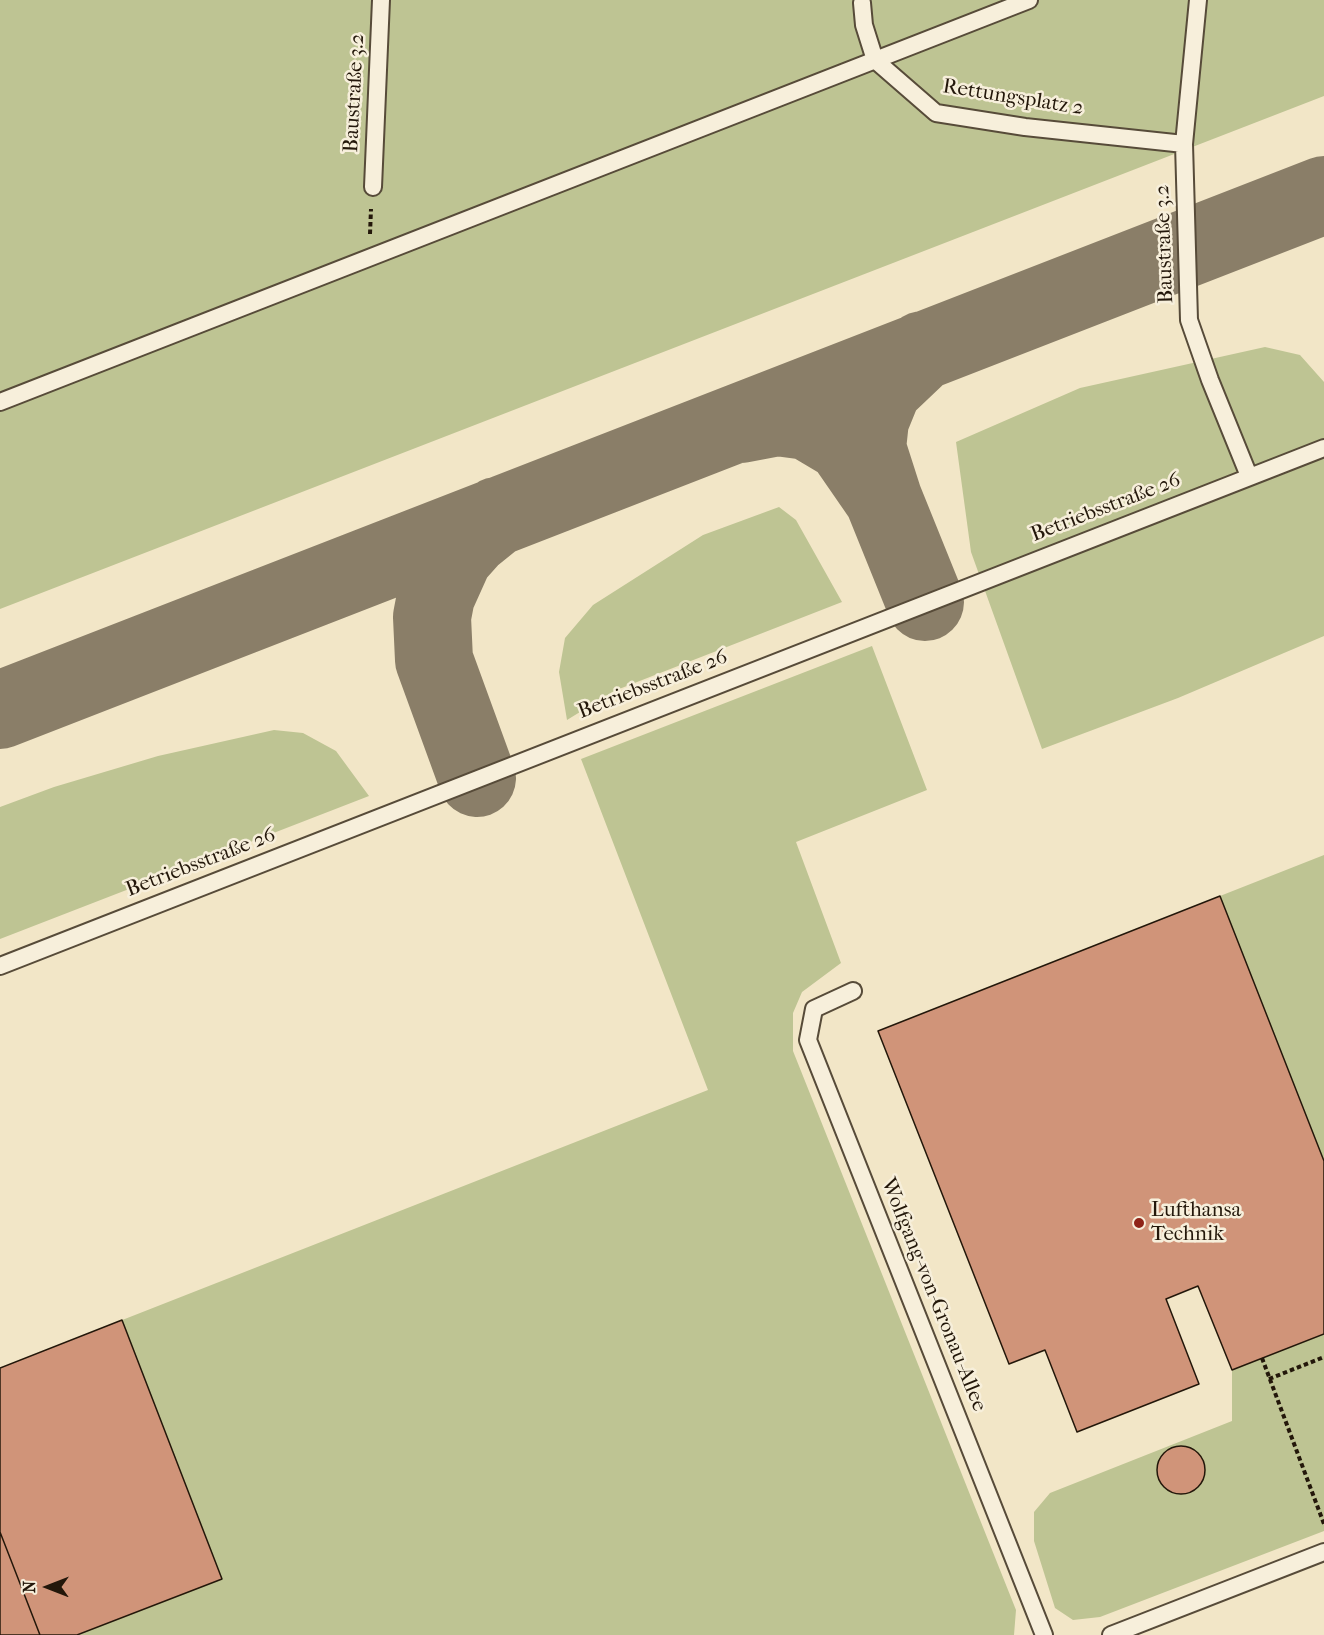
<!DOCTYPE html>
<html>
<head>
<meta charset="utf-8">
<style>
	body { margin:0 }
	#map { position:relative; width:1324px; height:1635px; overflow:hidden; background:#f2e6c7; font-family:"IM FELL French Canon",serif }
	canvas { display:block }
	.north { position:absolute; left:18px; top:1557px; width:60px; height:60px; -webkit-text-stroke:4px #f7efdb; paint-order:stroke; rotate:270deg; font-size:16px; font-weight:700; line-height:24px; text-align:center; color:#23170a }
	.north::after { content:''; display:block; margin:auto; width:21px; height:27px; background:#23170a; clip-path:polygon(50% 0,100% 100%,50% 72%,0 100%) }
</style>
</head>
<body>
<div id="map">
<canvas width="1324" height="1635"></canvas>
<div class="north">N</div>
</div>
<script>
const g = document.querySelector('canvas').getContext('2d');
g.lineJoin = 'round';
function paint(path, color) { g.fillStyle = color; g.fill(path, 'evenodd'); }
const poly = rows => new Path2D(rows.map(r => 'M' + r).join(''));
function trace(path, color, width, dash) { g.strokeStyle = color; g.lineWidth = width; g.lineCap = dash ? 'butt' : 'round'; g.setLineDash(dash || []); g.stroke(path); }
function label(font, color, halo, rows, align = 'center') {
  g.font = font + ' "IM FELL French Canon",serif'; g.lineWidth = 5; g.setLineDash([]); g.textBaseline = 'middle'; g.strokeStyle = halo; g.fillStyle = color; for (const [text, x, y, turn = 0] of rows) {
    g.save(); g.translate(x, y); g.rotate((+turn || 0) * Math.PI / 180); g.textAlign = isNaN(turn) ? turn : align; if (halo) g.strokeText(text, 0, 0); g.fillText(text, 0, 0); g.restore();
  }
}
const green = poly([
	[0,0,1324,0,1324,96,0,609],
	[1265,347,1300,355,1324,382,1324,636,1178,698,1042,749,971,552,956,442,1080,388],
	[779,507,796,520,842,602,614,691,567,720,559,672,565,638,593,605,703,535],
	[872,646,927,790,796,842,841,963,802,992,793,1013,793,1051,1016,1610,1014,1635,0,1635,0,1368,708,1090,581,759],
	[274,730,303,733,336,751,369,796,0,939,0,807,54,787,158,756],
	[1324,855,1324,1161,1220,896],
	[1324,1334,1324,1531,1100,1617,1073,1620,1055,1608,1034,1541,1034,1512,1050,1493,1232,1421,1232,1370]
]);
const taxiway = poly([
	[741,424,778,417,808,421,845,443,883,498,867,448,870,420,883,388,923,350],
	[883,498,925,602],
	[0,710,1324,195],
	[477,778,434,660,432,617,436,596,454,556,471,537,497,516]
]);
const building = poly([
	[1220,896,1324,1161,1324,1334,1232,1370,1198,1286,1166,1299,1199,1384,1077,1432,1045,1350,1009,1364,878,1031,1220,896],
	[122,1320,222,1579,77,1635,40,1635,0,1532,0,1368,122,1320],
	'1157 1470a24 24 0 1 1 48 0a24 24 0 1 1-48 0Z',
	[0,1532,40,1635,0,1635,0,1532]
]);
const path = poly([
	[370,234,371,209],
	[1262,1358,1324,1524],
	[1269,1379,1324,1357]
]);
const lane = poly([
	[1198,0,1184,144,1189,320,1210,380,1249,476],
	[862,3,864,25,875,60,936,113,1025,127,1184,144],
	[373,187,381,0],
	[0,402,1029,0],
	[0,966,1324,448],
	[853,991,814,1009,808,1040,1044,1635],
	[1111,1635,1324,1552]
]);
const markers = [
	[1139,1223,6,"#8f2418"]
];
const streetNames = [
	["Baustraße 3.2",355,93,-87],
	["Rettungsplatz 2",1013,98,9],
	["Baustraße 3.2",1165,244,-92],
	["Betriebsstraße 26",1106,508,-21],
	["Betriebsstraße 26",653,685,-21],
	["Betriebsstraße 26",201,863,-21],
	["Wolfgang-von-Gronau-Allee",933,1295,68]
];
const poiNames = [
	["Lufthansa",1151,1211],
	["Technik",1151,1235]
];
paint(green, '#bec493');
trace(taxiway, '#8a7e68', 78);
paint(building, '#d09479');
trace(building, '#23170a', 1.5);
trace(lane, '#574b39', 20);
trace(path, '#23170a', 4, [4.5, 3]);
trace(lane, '#f7efdb', 16);
for (const [x, y, r, color] of markers) { const dot = new Path2D(); dot.arc(x, y, r, 0, 2 * Math.PI); g.fillStyle = color; g.fill(dot); trace(dot, '#f7efdb', 2); }
label('21px', '#23170a', '#f7efdb', streetNames);
label('21px', '#23170a', '#f7efdb', poiNames, 'left');
</script>
</body>
</html>
